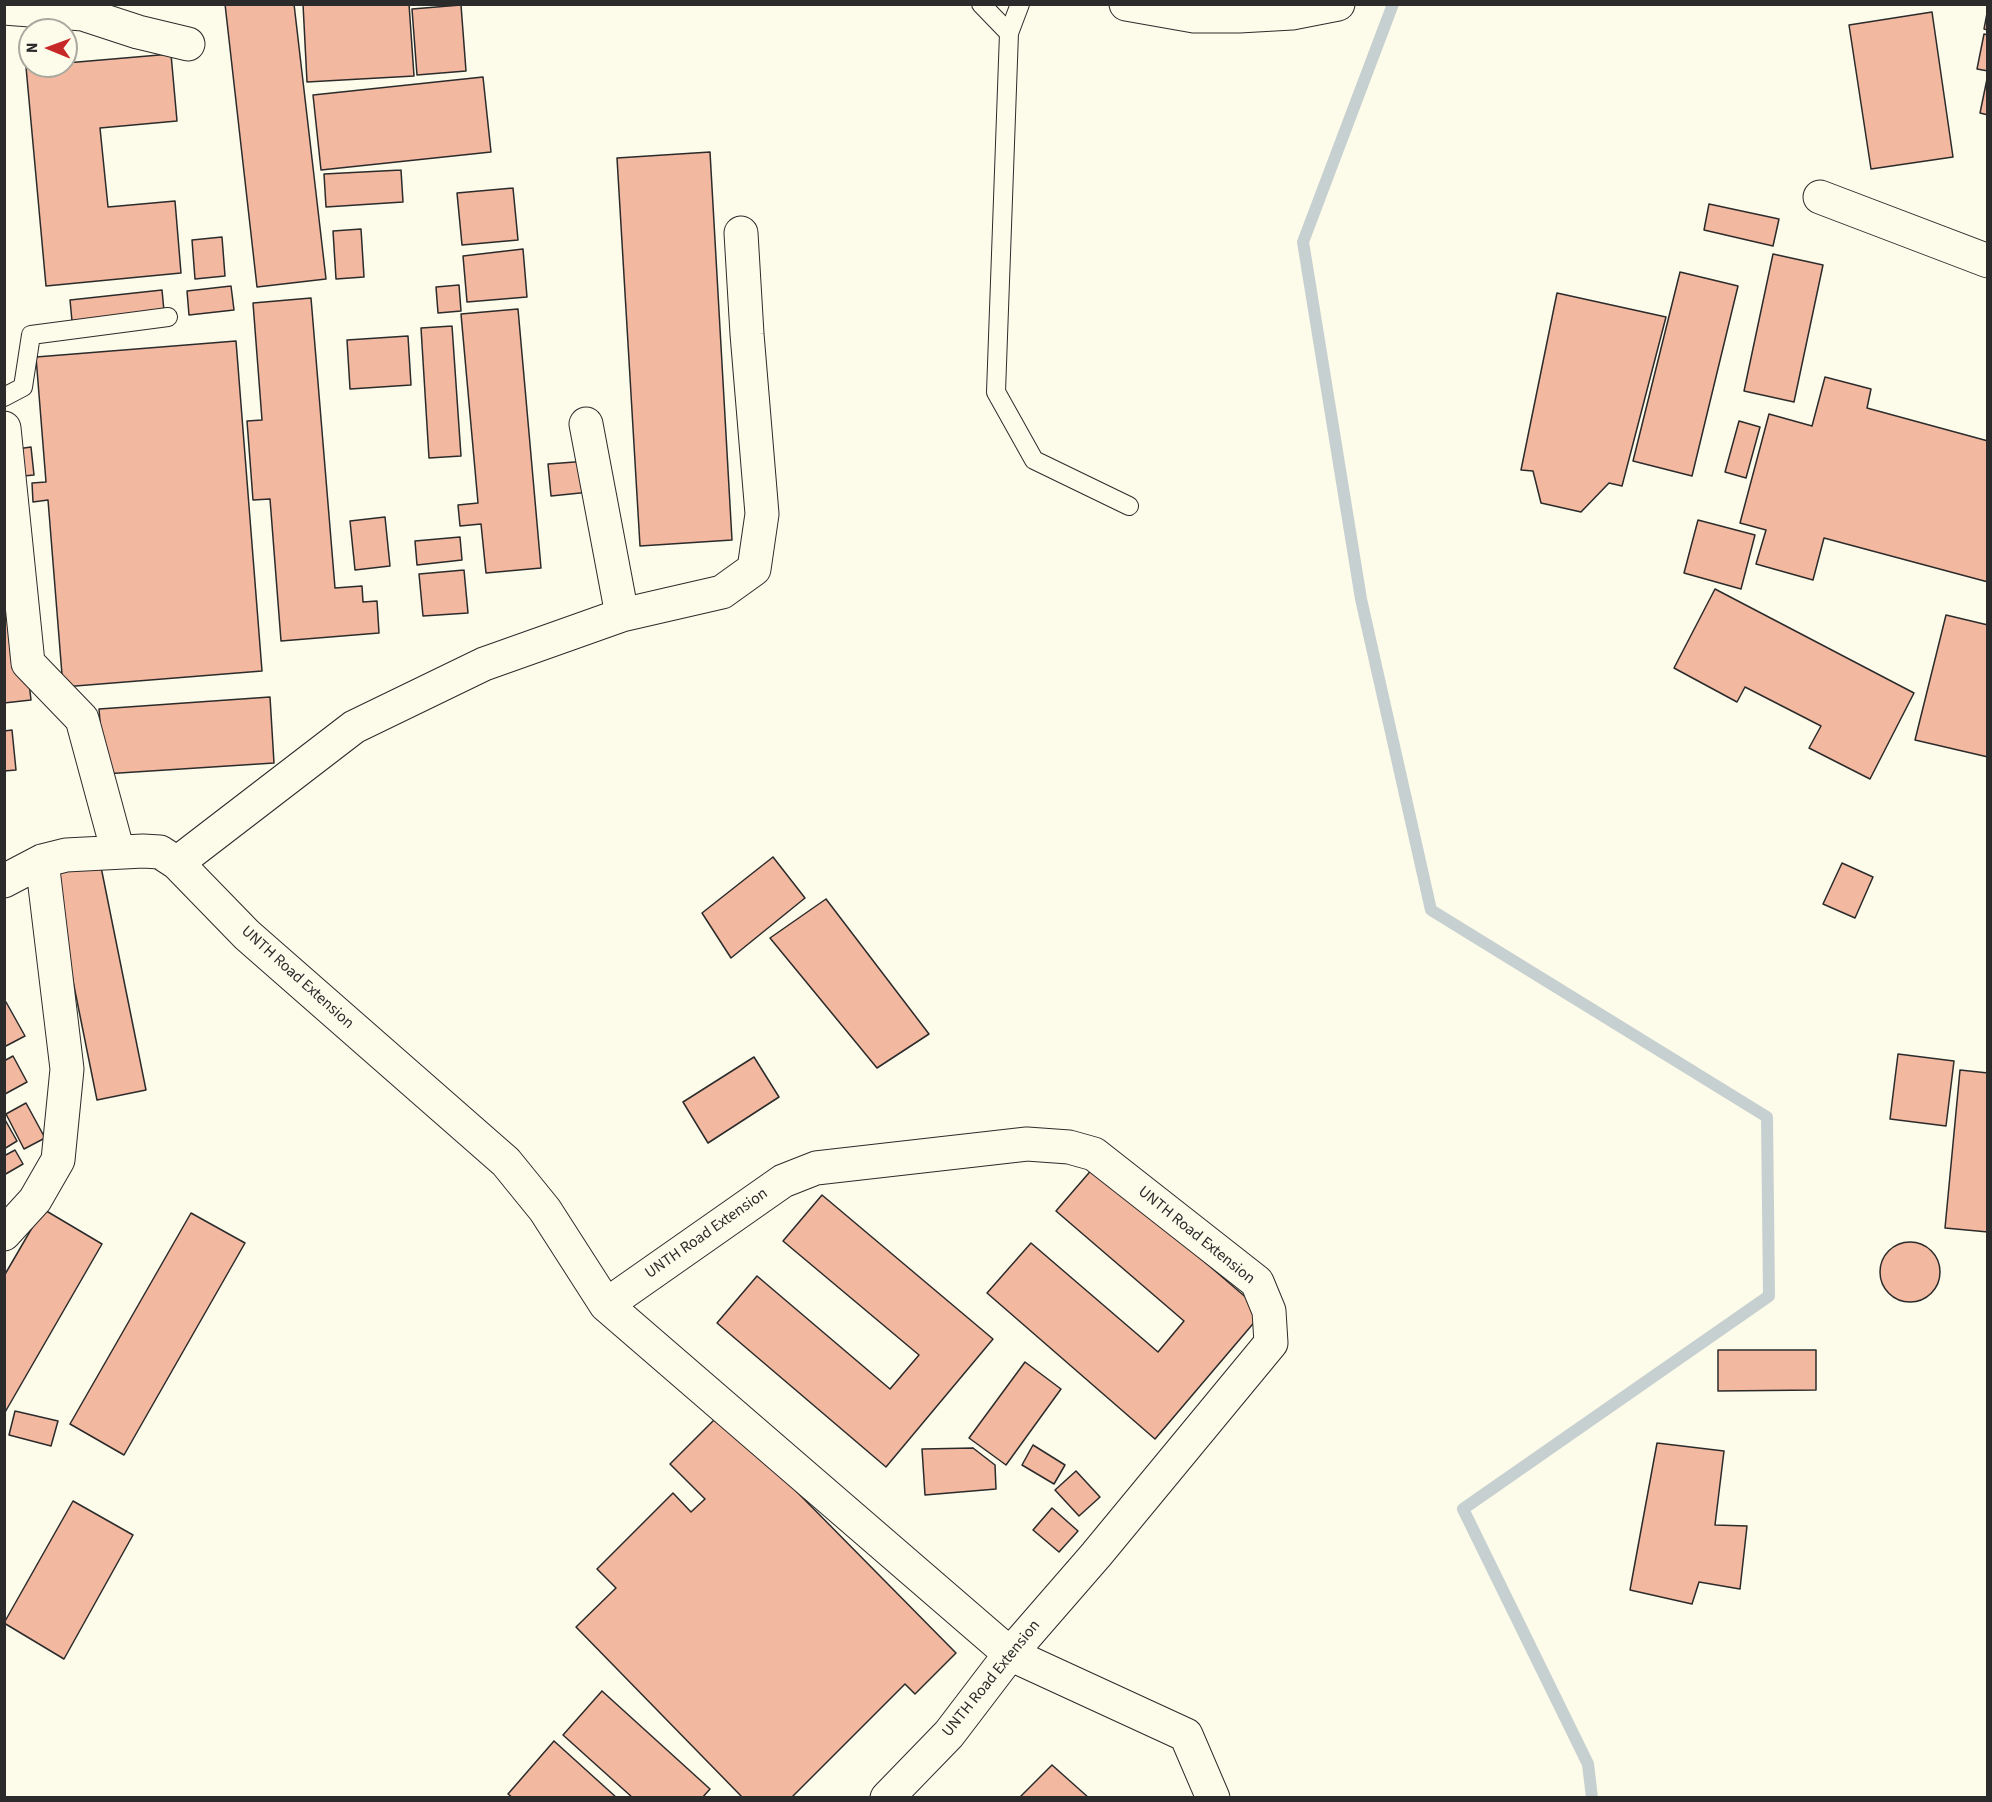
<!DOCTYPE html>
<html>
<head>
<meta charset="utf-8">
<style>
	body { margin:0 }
	#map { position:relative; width:1992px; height:1802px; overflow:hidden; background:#fdfbea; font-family:"Source Sans 3",sans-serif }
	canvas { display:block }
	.frame { position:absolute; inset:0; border:6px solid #2b2b2b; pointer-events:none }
	.north { position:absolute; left:18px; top:18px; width:60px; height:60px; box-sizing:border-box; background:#fdfbea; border:2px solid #a9a89e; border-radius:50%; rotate:271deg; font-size:16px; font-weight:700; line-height:24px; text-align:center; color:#2b2b2b }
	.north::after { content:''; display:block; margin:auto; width:21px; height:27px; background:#c62828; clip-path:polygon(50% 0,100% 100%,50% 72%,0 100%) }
</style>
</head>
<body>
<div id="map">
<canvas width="1992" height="1802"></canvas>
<div class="frame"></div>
<div class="north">N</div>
</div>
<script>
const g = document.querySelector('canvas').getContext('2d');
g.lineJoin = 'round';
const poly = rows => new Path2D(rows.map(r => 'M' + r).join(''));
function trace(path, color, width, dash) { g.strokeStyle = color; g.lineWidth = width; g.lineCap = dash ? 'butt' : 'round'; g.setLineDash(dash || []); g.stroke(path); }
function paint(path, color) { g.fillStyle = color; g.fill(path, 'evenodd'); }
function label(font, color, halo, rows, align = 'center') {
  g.font = font + ' "Source Sans 3",sans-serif'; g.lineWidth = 4.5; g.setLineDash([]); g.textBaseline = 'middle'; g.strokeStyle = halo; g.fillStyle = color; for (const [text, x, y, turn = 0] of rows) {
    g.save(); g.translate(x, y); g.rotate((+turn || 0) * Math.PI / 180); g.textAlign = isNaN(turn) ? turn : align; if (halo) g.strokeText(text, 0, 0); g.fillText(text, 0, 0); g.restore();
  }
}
const stream = poly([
	[1393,4,1303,242,1361,599,1431,910,1767,1117,1769,1296,1463,1509,1588,1764,1592,1798]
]);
const building = poly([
	[225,4,294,4,326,279,257,287,225,4],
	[303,4,409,4,414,76,307,82,303,4],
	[461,5,466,71,417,75,412,9,461,5],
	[1988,8,1988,30,1984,29,1988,8],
	[1932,12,1953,157,1871,169,1849,25,1932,12],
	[1984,34,1988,35,1988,71,1977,69,1984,34],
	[171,54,177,121,100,128,108,207,175,201,181,273,46,286,26,67,66,66,66,63,171,54],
	[483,77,491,152,321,170,313,95,483,77],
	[1987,79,1988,79,1988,115,1980,113,1987,79],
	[710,152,732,540,640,546,617,158,710,152],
	[401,170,403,202,326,207,324,174,401,170],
	[513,188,518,240,462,245,457,193,513,188],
	[1709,204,1779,219,1773,246,1704,230,1709,204],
	[361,229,364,277,336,279,333,231,361,229],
	[222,237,225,276,195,279,192,240,222,237],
	[523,249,527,297,467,302,463,256,523,249],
	[1773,254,1823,265,1794,402,1744,391,1773,254],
	[1680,272,1738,286,1692,476,1633,461,1680,272],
	[459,285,461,311,438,313,436,287,459,285],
	[231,286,234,310,189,315,187,291,231,286],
	[162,290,164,311,72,321,70,300,162,290],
	[1557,293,1666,317,1622,486,1609,483,1581,512,1541,503,1533,471,1521,470,1557,293],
	[311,298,335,588,362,586,363,602,377,601,379,633,281,641,270,499,253,500,247,421,262,420,253,303,311,298],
	[518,309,541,568,486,573,481,524,460,526,458,505,478,503,461,314,518,309],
	[452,326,461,456,429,458,421,328,452,326],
	[408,336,411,385,350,389,347,340,408,336],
	[236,341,262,671,63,687,48,500,33,502,32,483,46,482,36,357,236,341],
	[1825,377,1871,389,1867,408,1988,441,1988,582,1824,538,1813,580,1756,564,1766,530,1740,523,1769,414,1812,426,1825,377],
	[1739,421,1760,427,1746,478,1725,472,1739,421],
	[31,447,34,475,13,477,10,450,31,447],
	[588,461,590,492,551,496,548,464,588,461],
	[4,467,31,700,4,703,4,467],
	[385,517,390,566,355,570,350,521,385,517],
	[1698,520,1755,535,1741,589,1684,573,1698,520],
	[460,537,462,560,417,565,415,541,460,537],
	[464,570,468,613,423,616,419,574,464,570],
	[1715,589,1914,693,1870,779,1809,748,1821,726,1745,687,1737,702,1674,668,1715,589],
	[1946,615,1988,625,1988,757,1915,740,1946,615],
	[270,697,274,763,104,774,99,709,270,697],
	[12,730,16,770,4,771,4,731,12,730],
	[773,857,805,898,731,958,702,913,773,857],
	[100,862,146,1090,97,1100,51,872,100,862],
	[1842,863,1873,877,1855,918,1823,904,1842,863],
	[826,899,929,1034,877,1068,770,938,826,899],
	[6,1002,25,1036,4,1047,4,1003,6,1002],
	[1898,1054,1954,1061,1946,1126,1890,1119,1898,1054],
	[13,1056,27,1082,5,1094,4,1061,13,1056],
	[754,1057,779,1097,708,1143,683,1102,754,1057],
	[1960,1070,1988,1073,1988,1232,1945,1228,1960,1070],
	[26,1103,45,1138,24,1149,6,1114,26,1103],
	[4,1118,17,1141,4,1149,4,1118],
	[15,1150,23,1164,4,1175,4,1156,15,1150],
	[1094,1167,1263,1312,1155,1439,987,1293,1031,1243,1158,1352,1184,1321,1056,1211,1094,1167],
	[822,1195,993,1339,886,1467,717,1323,757,1276,890,1389,919,1355,783,1241,822,1195],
	[43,1209,102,1244,4,1414,4,1276,43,1209],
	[191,1213,245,1243,124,1455,70,1424,191,1213],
	'1880 1272a30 30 0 1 1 60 0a30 30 0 1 1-60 0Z',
	[1718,1350,1816,1350,1816,1390,1718,1391,1718,1350],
	[1025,1362,1061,1389,1006,1465,969,1438,1025,1362],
	[15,1411,58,1421,51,1446,9,1435,15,1411],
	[720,1414,956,1653,915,1694,905,1684,791,1798,743,1798,576,1627,616,1588,597,1569,673,1493,691,1512,705,1499,670,1464,720,1414],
	[1657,1443,1724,1451,1715,1525,1747,1526,1740,1589,1699,1582,1692,1604,1630,1590,1657,1443],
	[1033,1445,1065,1465,1054,1484,1022,1465,1033,1445],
	[973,1448,995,1465,996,1489,925,1495,922,1449,973,1448],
	[1076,1471,1100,1497,1079,1516,1055,1490,1076,1471],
	[73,1501,133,1535,64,1659,4,1623,73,1501],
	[1052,1508,1078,1531,1059,1552,1033,1530,1052,1508],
	[602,1691,710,1789,702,1798,633,1798,563,1735,602,1691],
	[554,1741,617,1798,513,1798,508,1794,554,1741],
	[1052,1765,1089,1798,1019,1798,1052,1765]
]);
const lane = poly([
	[981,4,1009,33],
	[1020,4,1009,33,996,392,1034,460,1129,506],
	[4,397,23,387,31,335,168,317]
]);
const street = poly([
	[4,8,83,14,138,32,188,44],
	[1820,197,1988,261],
	[586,424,622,615],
	[4,428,28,663,82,719,118,852],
	[177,863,354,727,484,664,622,615,722,592,754,569,762,514,747,334,741,233],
	[4,881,42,861],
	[4,1234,35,1200,58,1160,67,1069,42,861,66,855,143,851,160,852,177,863,247,935,506,1162,545,1210,606,1305,783,1181,816,1168,1027,1144,1069,1147,1094,1154,1257,1282,1269,1311,1271,1343,1096,1555,1010,1654,949,1734,887,1798],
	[606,1305,1010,1654,1186,1735,1213,1798]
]);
const primary = poly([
	[1126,4,1194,16,1239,16,1292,13,1338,4]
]);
const streetNames = [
	["UNTH Road Extension",297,978,42],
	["UNTH Road Extension",707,1234,-35],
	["UNTH Road Extension",1196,1236,39],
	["UNTH Road Extension",992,1679,-51]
];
trace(stream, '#c7d0d0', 12);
paint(building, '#f2b8a0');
trace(building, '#2b2b2b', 1.5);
trace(lane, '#2b2b2b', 20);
trace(street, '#2b2b2b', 35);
trace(primary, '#2b2b2b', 35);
trace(lane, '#fdfbea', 18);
trace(street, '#fdfbea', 33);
trace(primary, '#fdfbea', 33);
label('16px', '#2b2b2b', '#fdfbea', streetNames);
</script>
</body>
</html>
